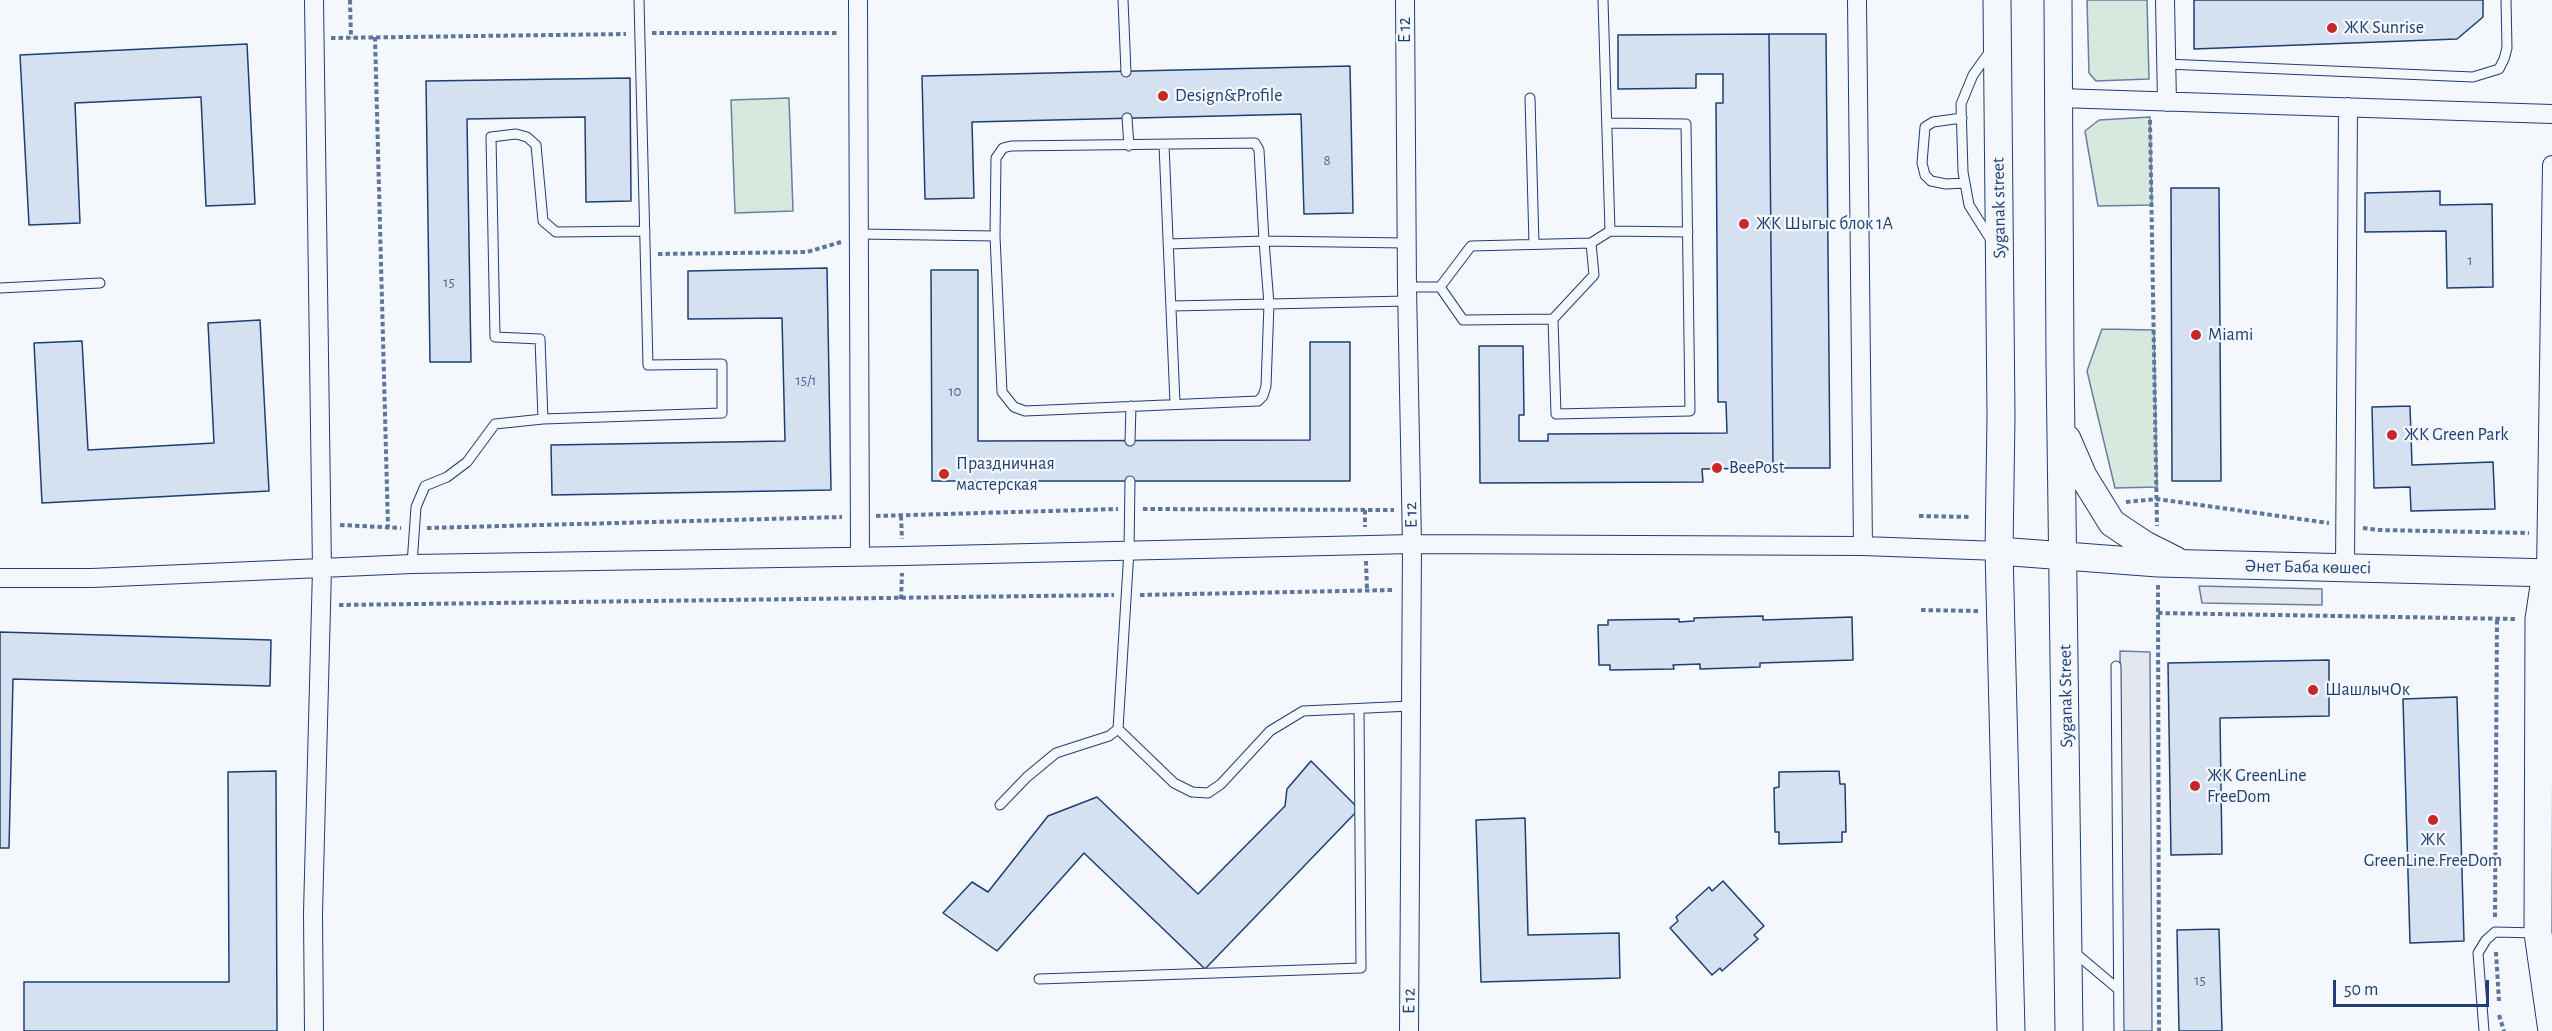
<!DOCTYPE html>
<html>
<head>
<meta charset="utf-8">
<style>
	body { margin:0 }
	#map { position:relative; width:2552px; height:1031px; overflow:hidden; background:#f4f7fb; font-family:"Alegreya Sans",sans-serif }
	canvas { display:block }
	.scale { position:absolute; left:2333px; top:980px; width:156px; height:27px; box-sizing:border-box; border:3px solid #1d3f73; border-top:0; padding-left:8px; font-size:18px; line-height:21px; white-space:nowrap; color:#1d3f73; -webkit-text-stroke:4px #f4f7fb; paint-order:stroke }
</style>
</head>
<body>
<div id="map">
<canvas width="2552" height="1031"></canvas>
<div class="scale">50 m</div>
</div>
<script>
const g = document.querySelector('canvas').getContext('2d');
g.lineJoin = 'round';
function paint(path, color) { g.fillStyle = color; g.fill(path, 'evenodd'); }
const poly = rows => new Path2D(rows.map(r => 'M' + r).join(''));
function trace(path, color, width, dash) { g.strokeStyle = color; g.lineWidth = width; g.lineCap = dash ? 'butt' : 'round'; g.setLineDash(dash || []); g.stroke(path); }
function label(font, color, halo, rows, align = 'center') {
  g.font = font + ' "Alegreya Sans",sans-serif'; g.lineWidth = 4.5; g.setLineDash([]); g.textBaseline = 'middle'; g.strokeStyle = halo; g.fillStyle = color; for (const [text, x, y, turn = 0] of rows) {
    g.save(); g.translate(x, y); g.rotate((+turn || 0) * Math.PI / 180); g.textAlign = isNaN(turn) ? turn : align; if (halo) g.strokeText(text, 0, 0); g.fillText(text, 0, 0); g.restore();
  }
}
const green = poly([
	[2087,0,2147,0,2149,79,2096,81,2089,73,2087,0],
	[789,98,793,211,735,213,731,100,789,98],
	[2150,117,2152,205,2098,206,2085,131,2099,120,2150,117],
	[2102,329,2154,330,2157,487,2115,488,2087,371,2102,329]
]);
const parking = poly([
	[2199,586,2322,589,2322,605,2202,603,2199,586],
	[2120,651,2150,652,2152,1031,2123,1031,2120,651]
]);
const building = poly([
	[2194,0,2483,0,2483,17,2457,39,2194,49,2194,0],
	[1769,34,1773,468,1702,469,1703,482,1480,483,1479,346,1523,346,1524,415,1519,415,1519,441,1548,441,1548,434,1727,433,1726,402,1718,402,1716,103,1723,103,1723,74,1696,74,1696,88,1618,89,1618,35,1769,34],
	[1769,34,1826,34,1830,468,1773,468,1769,34],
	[247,44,255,204,206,206,201,97,75,103,80,223,29,225,20,55,247,44],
	[1350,66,1353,213,1304,214,1301,114,972,122,974,198,925,199,922,76,1350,66],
	[630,78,631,201,586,202,585,117,467,119,471,362,430,362,426,81,630,78],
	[2171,188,2219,188,2221,481,2172,481,2171,188],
	[2440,191,2440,205,2492,204,2493,287,2447,288,2446,231,2365,232,2365,193,2440,191],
	[827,268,831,490,552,495,551,445,785,441,782,318,688,319,688,271,827,268],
	[931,270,978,270,978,441,1310,440,1310,342,1350,342,1350,481,932,481,931,270],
	[260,320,269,491,42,503,34,343,82,341,88,450,214,443,208,323,260,320],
	[2410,406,2412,465,2493,462,2495,509,2411,511,2410,487,2374,488,2372,407,2410,406],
	[1763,616,1763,620,1852,617,1853,660,1760,663,1760,667,1700,669,1700,664,1673,665,1674,669,1610,670,1610,665,1599,665,1598,625,1608,625,1608,620,1679,619,1679,622,1694,621,1694,618,1763,616],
	[0,632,271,640,270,686,13,679,9,848,0,848,0,632],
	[2329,660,2329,716,2220,718,2222,854,2171,855,2168,663,2329,660],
	[2457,697,2464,941,2410,943,2403,699,2457,697],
	[1311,761,1359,809,1205,969,1084,853,997,951,943,913,972,882,988,892,1048,816,1097,797,1198,894,1285,806,1287,789,1311,761],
	[276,771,277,1031,24,1031,24,982,229,982,228,772,276,771],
	[1839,771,1840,784,1845,784,1846,832,1842,832,1842,842,1779,844,1779,832,1775,832,1774,788,1779,787,1779,772,1839,771],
	[1525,818,1528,935,1619,933,1620,978,1481,982,1476,820,1525,818],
	[1723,881,1764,926,1754,935,1758,939,1722,971,1720,968,1712,975,1670,928,1678,921,1676,917,1709,887,1712,891,1723,881],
	[2219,929,2222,1031,2179,1031,2177,930,2219,929]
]);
const path = poly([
	[350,0,351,38],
	[652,33,839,33],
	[375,37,388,527],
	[331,38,626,34],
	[2150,120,2157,526],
	[658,254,807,252,841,242],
	[2126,502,2157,499,2329,523],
	[1143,509,1394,510],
	[1365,510,1365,527],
	[876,516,1118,509],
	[901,516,902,539],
	[1919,516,1971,517],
	[340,525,401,528],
	[427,528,842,517],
	[2363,528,2379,530,2529,533],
	[1366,561,1367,591],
	[2158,585,2159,1031],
	[1140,595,1393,590],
	[901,599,902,573],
	[339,605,1114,595],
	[1921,610,1978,611],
	[2158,613,2517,619],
	[2495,917,2497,618],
	[2496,952,2499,1001],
	[2499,1015,2504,1031]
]);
const lane = poly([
	[639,0,648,365,722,364,722,413,543,419,540,339,495,337,491,137,516,134,527,137,536,145,543,221,556,232,645,231],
	[1123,0,1126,72],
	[1603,0,1610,231,1591,243,1594,275,1553,319,1556,414,1690,411,1686,124,1608,123],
	[1991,50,1973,75,1961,104,1963,172,1969,205,1991,240],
	[2166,64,2473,77,2499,69,2504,59,2507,48,2506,0],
	[1530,98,1534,244],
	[1127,118,1129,146],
	[1962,118,1933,122,1925,127,1922,163,1925,175,1931,181,1946,184,1965,183],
	[1164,145,1175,403],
	[1610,231,1688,232],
	[859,234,995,236],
	[1406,243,1264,241,1259,150,1255,143,1011,146,1003,148,996,158,995,236,1002,392,1014,407,1025,411,1258,401,1263,396,1266,386,1269,304,1407,301],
	[1168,244,1264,241,1269,304,1171,306],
	[1407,287,1440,287,1463,320,1553,319],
	[1440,287,1471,246,1591,243],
	[0,288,100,283],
	[1130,441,1131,406],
	[412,564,416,507,425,486,447,477,467,462,495,424,543,419],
	[2116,666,2119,1031],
	[1118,729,1174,783,1192,792,1208,793,1221,784,1270,731,1303,711,1411,706],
	[1000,805,1027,777,1056,753,1109,736,1118,729,1129,550,1130,481],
	[2074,952,2118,989],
	[1039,979,1361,968,1359,710],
	[2484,1031,2478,953,2486,940,2495,932,2536,933]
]);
const street = poly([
	[314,0,322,569,313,913,314,1031],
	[858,0,860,555],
	[1405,0,1407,287,1412,544,1409,1031],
	[1857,0,1863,546],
	[2165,0,2167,102],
	[2059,98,2552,114],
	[2345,568,2348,107],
	[2546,573,2552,165],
	[0,578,92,578,412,564,903,556,1412,544,1863,546,1999,551]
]);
const secondary = poly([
	[1997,0,2001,416,1999,551,2011,1031],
	[2058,0,2060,362,2069,1031],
	[2067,439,2083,476,2112,523,2145,545,2175,560],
	[1999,551,2158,563,2552,573],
	[2546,573,2539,619,2538,933,2552,1031]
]);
const markers = [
	[2332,28,6,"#c62828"],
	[1163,96,6,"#c62828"],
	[1744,224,6,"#c62828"],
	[2196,335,6,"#c62828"],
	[2392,435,6,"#c62828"],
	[1717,468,6,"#c62828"],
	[944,474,6,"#c62828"],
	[2313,690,6,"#c62828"],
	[2195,786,6,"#c62828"],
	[2433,820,6,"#c62828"]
];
const numberNames = [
	["8",1327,160],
	["1",2470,260],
	["15",449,282],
	["15/1",806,380],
	["10",955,391],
	["15",2200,980]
];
const poiNames = [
	["ЖК Sunrise",2344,28],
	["Design&Profile",1175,96],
	["ЖК Шыгыс блок 1А",1756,224],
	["Miami",2208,335],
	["ЖК Green Park",2404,435],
	["Праздничная",956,464],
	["мастерская",956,485],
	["BeePost",1729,468],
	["ШашлычОк",2325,690],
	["ЖК GreenLine",2207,776],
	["FreeDom",2207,797],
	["ЖК",2433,840,"center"],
	["GreenLine.FreeDom",2433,861,"center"]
];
const streetNames = [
	["E 12",1405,30,-90],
	["Syganak street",1999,208,-91],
	["E 12",1411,515,-91],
	["Әнет Баба көшесі",2308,567,1],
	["Syganak Street",2066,696,-91],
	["E 12",1409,1001,-89]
];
paint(green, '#d7e8df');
trace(green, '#687fa3', 1.5);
paint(parking, '#e3e8f0');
trace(parking, '#687fa3', 1.5);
paint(building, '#d5e0f0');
trace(building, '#1d3f73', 1.5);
trace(lane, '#1d3f73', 11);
trace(street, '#1d3f73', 20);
trace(secondary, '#1d3f73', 29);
trace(path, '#5e769c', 4, [4.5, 3]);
trace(lane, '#f4f7fb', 9);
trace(street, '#f4f7fb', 18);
trace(secondary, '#f4f7fb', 27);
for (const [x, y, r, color] of markers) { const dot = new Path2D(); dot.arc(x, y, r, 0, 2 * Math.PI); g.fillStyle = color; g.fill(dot); trace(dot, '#f4f7fb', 2); }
label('15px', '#4b6792', null, numberNames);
label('18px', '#1d3f73', '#f4f7fb', poiNames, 'left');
label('18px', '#1d3f73', '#f4f7fb', streetNames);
</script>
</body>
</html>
